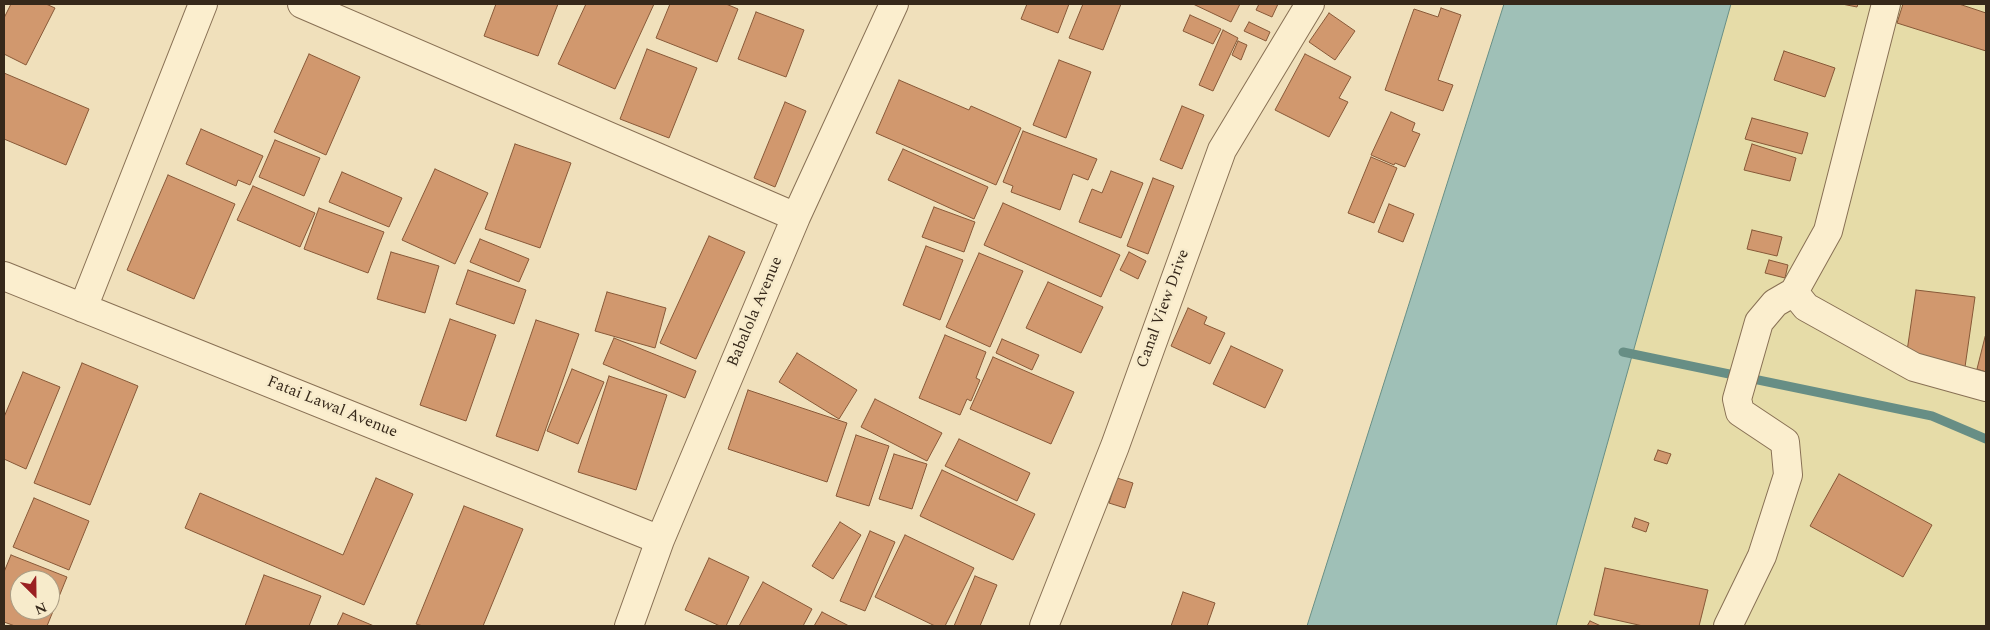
<!DOCTYPE html>
<html>
<head>
<meta charset="utf-8">
<style>
	body { margin:0 }
	#map { position:relative; width:1990px; height:630px; overflow:hidden; background:#f0e0bb; font-family:Spectral,serif }
	canvas { display:block }
	.frame { position:absolute; inset:0; border:5px solid #36281a; pointer-events:none }
	.north { position:absolute; left:10px; top:570px; width:50px; height:50px; box-sizing:border-box; background:#f7ebcb; border:1px solid #aa9d84; border-radius:50%; rotate:157deg; font-size:14px; font-weight:700; line-height:20px; text-align:center; color:#36281a }
	.north::after { content:''; display:block; margin:auto; width:18px; height:22px; background:#9a2021; clip-path:polygon(50% 0,100% 100%,50% 72%,0 100%) }
</style>
</head>
<body>
<div id="map">
<canvas width="1990" height="630"></canvas>
<div class="frame"></div>
<div class="north">N</div>
</div>
<script>
const g = document.querySelector('canvas').getContext('2d');
g.lineJoin = 'round';
function paint(path, color) { g.fillStyle = color; g.fill(path, 'evenodd'); }
const poly = rows => new Path2D(rows.map(r => 'M' + r).join(''));
function trace(path, color, width, dash) { g.strokeStyle = color; g.lineWidth = width; g.lineCap = dash ? 'butt' : 'round'; g.setLineDash(dash || []); g.stroke(path); }
function label(font, color, halo, rows, align = 'center') {
  g.font = font + ' Spectral,serif'; g.lineWidth = 5; g.setLineDash([]); g.textBaseline = 'middle'; g.strokeStyle = halo; g.fillStyle = color; for (const [text, x, y, turn = 0] of rows) {
    g.save(); g.translate(x, y); g.rotate((+turn || 0) * Math.PI / 180); g.textAlign = isNaN(turn) ? turn : align; if (halo) g.strokeText(text, 0, 0); g.fillText(text, 0, 0); g.restore();
  }
}
const farmland = poly([
	[1731,4,1986,4,1986,626,1556,626]
]);
const water = poly([
	[1504,4,1731,4,1556,626,1307,626,1504,4]
]);
const stream = poly([
	[1623,352,1932,416,1986,439]
]);
const building = poly([
	[11,4,46,4,55,8,26,65,4,54,4,18,11,4],
	[496,4,558,4,538,56,484,36,496,4],
	[586,4,654,4,615,89,558,64,586,4],
	[670,4,726,4,738,9,717,62,656,38,670,4],
	[1027,4,1069,4,1058,33,1021,19,1027,4],
	[1083,4,1121,4,1103,50,1069,38,1083,4],
	[1193,4,1240,4,1231,22,1193,4],
	[1259,4,1278,4,1272,17,1256,10,1259,4],
	[1842,4,1858,4,1857,7,1842,4],
	[1903,4,1959,4,1986,13,1986,51,1897,23,1903,4],
	[1441,8,1461,15,1438,80,1453,85,1443,111,1385,90,1414,9,1438,17,1441,8],
	[756,12,804,30,786,77,738,59,756,12],
	[1329,13,1355,31,1335,60,1309,42,1329,13],
	[1190,15,1221,29,1213,44,1183,31,1190,15],
	[1249,22,1270,32,1266,41,1244,31,1249,22],
	[1223,30,1238,38,1213,91,1199,85,1223,30],
	[1238,41,1247,45,1241,60,1232,55,1238,41],
	[647,49,697,68,669,138,620,119,647,49],
	[1784,51,1835,68,1825,97,1774,80,1784,51],
	[309,54,360,77,326,155,274,132,309,54],
	[1305,54,1351,77,1339,98,1348,102,1329,137,1275,110,1305,54],
	[1059,60,1091,72,1066,138,1033,125,1059,60],
	[4,73,89,109,66,165,4,139,4,73],
	[899,80,969,110,971,106,1021,128,996,185,876,133,899,80],
	[785,102,806,111,775,187,754,178,785,102],
	[1182,106,1204,115,1182,169,1160,160,1182,106],
	[1391,112,1415,123,1412,131,1420,134,1405,167,1395,163,1394,165,1371,155,1391,112],
	[1752,118,1808,133,1802,154,1745,139,1752,118],
	[201,129,263,156,250,185,238,180,236,186,186,164,201,129],
	[1023,131,1097,159,1088,180,1073,174,1060,210,1011,192,1013,186,1003,182,1023,131],
	[275,140,320,158,304,196,259,177,275,140],
	[515,144,571,163,540,248,485,229,515,144],
	[1752,144,1796,158,1790,181,1744,170,1752,144],
	[903,149,988,187,974,219,888,180,903,149],
	[1371,157,1397,168,1374,223,1348,213,1371,157],
	[435,169,488,193,455,264,402,240,435,169],
	[1111,171,1143,183,1121,238,1079,222,1092,189,1102,193,1111,171],
	[342,172,402,198,389,227,329,202,342,172],
	[168,175,235,204,194,299,127,270,168,175],
	[1153,178,1174,186,1148,254,1127,246,1153,178],
	[253,186,315,213,300,247,237,220,253,186],
	[1003,203,1120,255,1101,297,984,245,1003,203],
	[1389,204,1414,214,1403,242,1378,232,1389,204],
	[934,207,975,222,964,252,922,237,934,207],
	[319,208,384,232,368,273,304,249,319,208],
	[1752,230,1782,237,1777,256,1747,249,1752,230],
	[709,236,745,252,696,359,660,343,709,236],
	[480,239,529,259,519,282,470,262,480,239],
	[926,246,963,260,940,320,903,305,926,246],
	[391,252,439,266,425,313,377,299,391,252],
	[1129,252,1146,261,1138,279,1120,270,1129,252],
	[979,253,1023,271,990,347,946,327,979,253],
	[1769,260,1788,265,1785,278,1765,273,1769,260],
	[468,270,526,290,514,324,456,304,468,270],
	[1048,282,1103,307,1081,353,1026,328,1048,282],
	[1916,290,1975,297,1965,367,1906,358,1916,290],
	[607,292,666,308,655,348,595,331,607,292],
	[1188,308,1207,317,1204,324,1225,333,1210,364,1171,346,1188,308],
	[450,319,496,335,466,421,420,405,450,319],
	[536,320,579,334,538,451,496,436,536,320],
	[945,335,986,352,976,378,980,380,971,401,967,399,960,415,919,398,945,335],
	[1985,337,1986,338,1986,372,1977,369,1985,337],
	[614,338,696,371,685,398,603,364,614,338],
	[1002,339,1039,355,1032,370,996,353,1002,339],
	[1231,346,1283,370,1265,408,1213,384,1231,346],
	[797,353,857,390,839,419,779,382,797,353],
	[993,357,1074,392,1051,444,970,409,993,357],
	[82,363,138,386,90,505,34,483,82,363],
	[572,369,604,382,578,444,547,431,572,369],
	[23,372,60,387,26,469,4,459,4,417,23,372],
	[609,376,667,395,636,490,578,472,609,376],
	[748,390,847,423,827,482,728,449,748,390],
	[875,399,942,433,927,461,861,427,875,399],
	[856,435,889,446,869,506,836,496,856,435],
	[959,439,1030,473,1017,501,945,466,959,439],
	[1658,450,1671,454,1667,464,1654,460,1658,450],
	[894,454,927,464,912,509,879,499,894,454],
	[942,470,1035,514,1013,560,920,516,942,470],
	[1839,474,1932,525,1903,577,1810,526,1839,474],
	[376,478,413,494,364,605,185,528,200,493,343,555,376,478],
	[1117,478,1133,483,1125,508,1109,503,1117,478],
	[34,498,89,521,69,570,13,547,34,498],
	[464,506,523,529,483,626,423,626,416,624,464,506],
	[1635,518,1649,523,1646,532,1632,527,1635,518],
	[840,522,861,535,833,579,812,566,840,522],
	[870,531,895,542,865,611,840,601,870,531],
	[905,535,974,568,945,626,935,626,875,597,905,535],
	[11,555,67,577,47,626,15,626,4,622,4,572,11,555],
	[20,580,50,580,50,610,20,610,20,580],
	[709,558,749,577,726,626,720,626,685,610,709,558],
	[1605,568,1708,590,1699,626,1643,626,1594,615,1605,568],
	[264,575,321,596,309,626,245,626,264,575],
	[975,576,997,585,980,626,954,626,975,576],
	[763,582,812,609,803,626,739,626,763,582],
	[1183,592,1215,603,1207,626,1171,626,1183,592],
	[822,612,849,626,814,626,822,612],
	[343,613,374,626,337,626,343,613],
	[1590,621,1601,626,1587,626,1590,621]
]);
const minor = poly([
	[302,4,796,217],
	[4,276,660,540],
	[1794,292,1806,307,1914,367,1986,387],
	[83,308,203,4],
	[629,626,660,540,796,217,894,4],
	[1044,626,1115,446,1222,150,1310,4],
	[1728,626,1762,556,1788,475,1785,442,1740,412,1737,399,1759,322,1775,303,1794,292,1828,231,1886,4]
]);
const streetNames = [
	["Canal View Drive",1164,309,-70],
	["Babalola Avenue",756,312,-67],
	["Fatai Lawal Avenue",332,408,22]
];
paint(farmland, '#e6dca8');
paint(water, '#9fc0b7');
trace(water, '#678e85', 1);
trace(stream, '#678e85', 9);
paint(building, '#d1986e');
trace(building, '#885938', 1);
trace(minor, '#887054', 30);
trace(minor, '#fbeece', 28);
label('16px', '#36281a', '#f7ebcb', streetNames);
</script>
</body>
</html>
